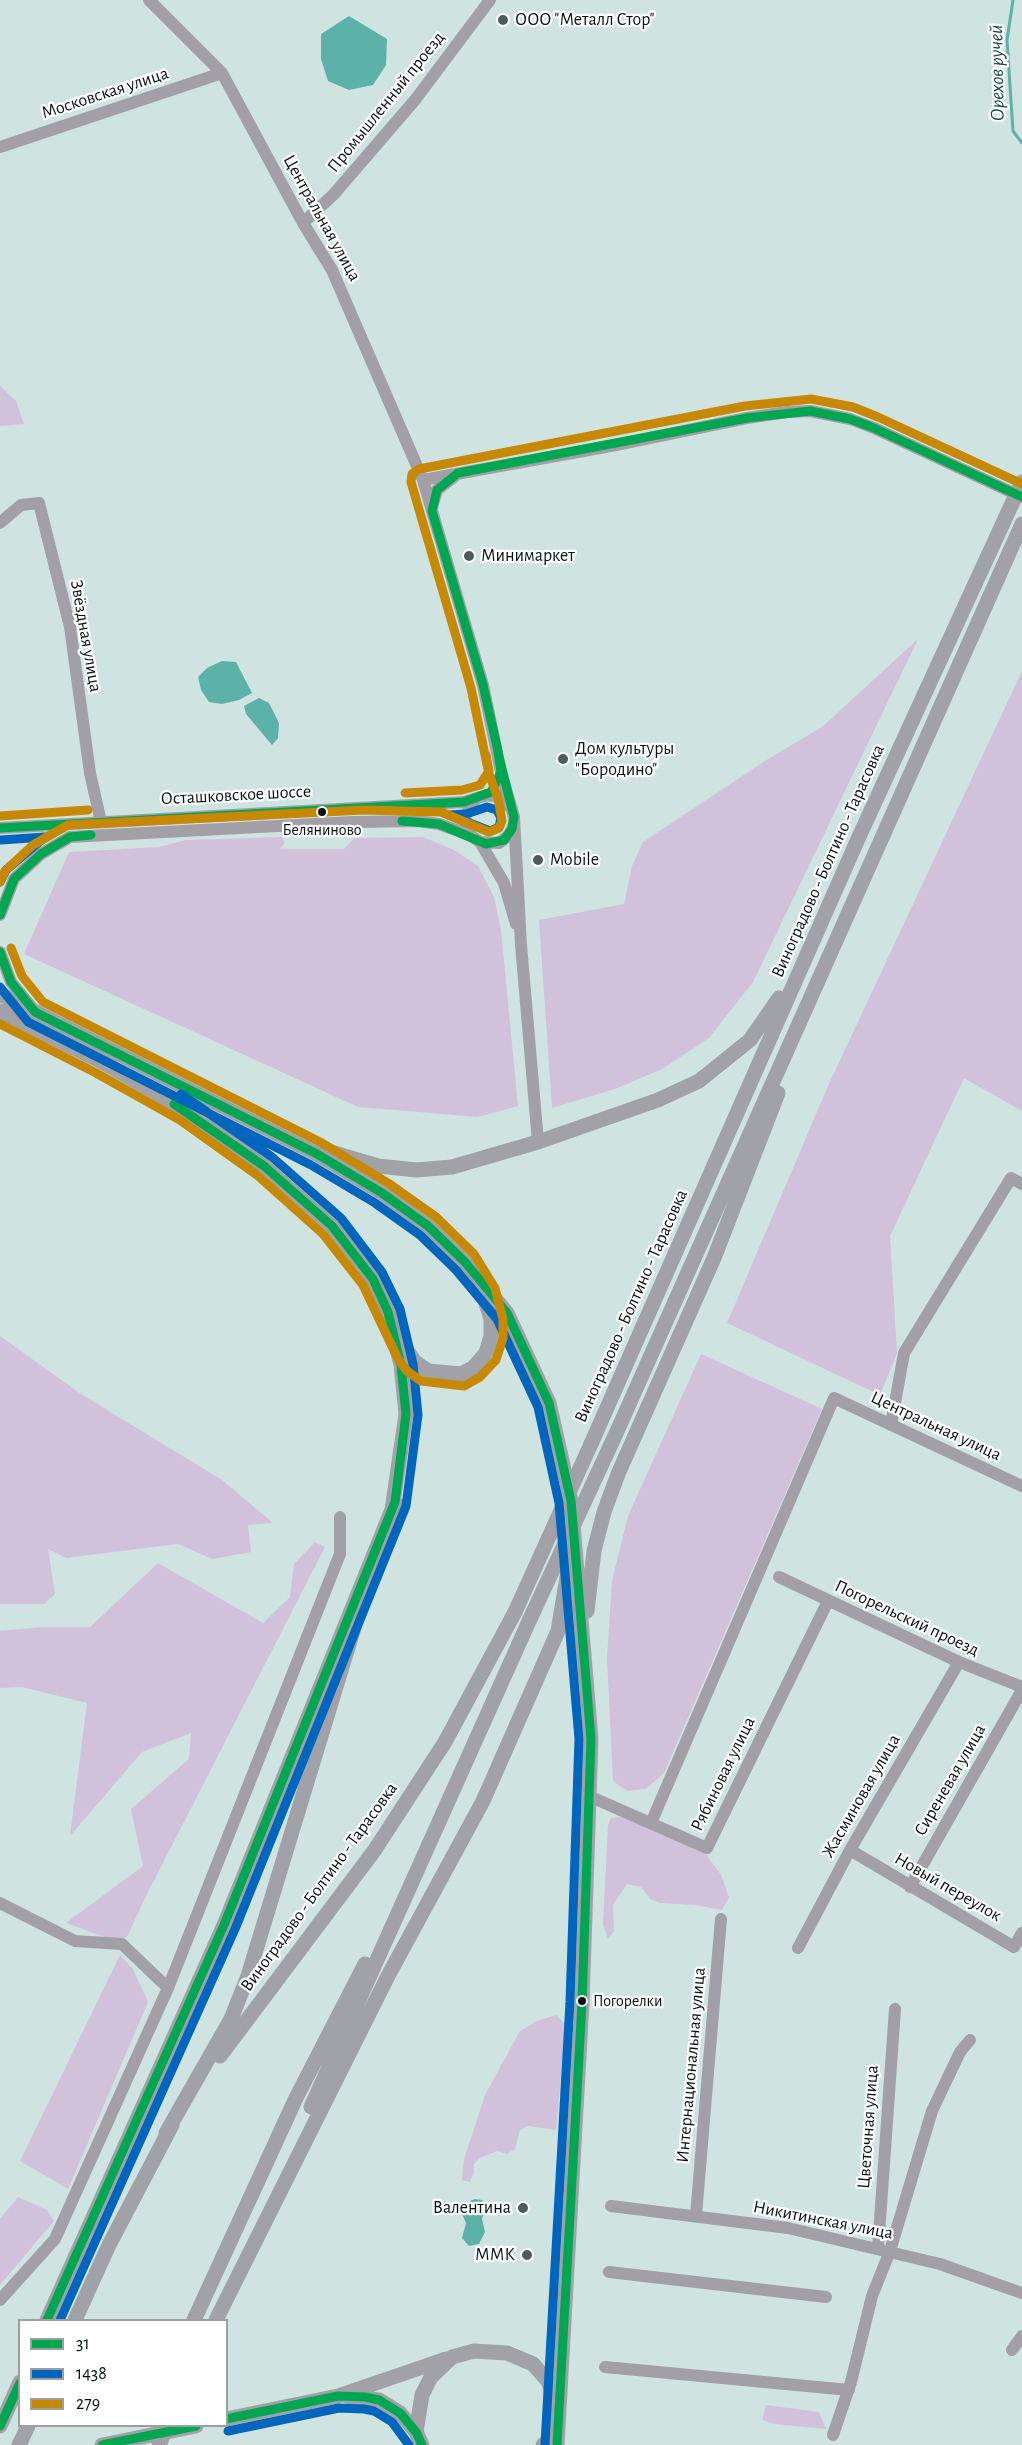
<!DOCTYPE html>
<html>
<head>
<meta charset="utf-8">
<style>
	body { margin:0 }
	#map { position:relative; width:1022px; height:2445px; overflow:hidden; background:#cfe4e0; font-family:"Alegreya Sans",sans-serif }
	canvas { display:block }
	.legend { position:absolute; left:18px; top:2319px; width:210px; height:108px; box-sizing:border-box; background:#fff; border:2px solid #9ba09f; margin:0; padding:8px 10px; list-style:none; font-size:18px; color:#051210 }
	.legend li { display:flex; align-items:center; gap:12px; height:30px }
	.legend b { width:30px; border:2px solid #9ba09f }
</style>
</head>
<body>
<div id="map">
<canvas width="1022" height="2445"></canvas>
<ul class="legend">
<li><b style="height:8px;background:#00a651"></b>31</li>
<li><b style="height:8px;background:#0065bd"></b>1438</li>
<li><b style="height:8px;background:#c78803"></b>279</li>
</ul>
</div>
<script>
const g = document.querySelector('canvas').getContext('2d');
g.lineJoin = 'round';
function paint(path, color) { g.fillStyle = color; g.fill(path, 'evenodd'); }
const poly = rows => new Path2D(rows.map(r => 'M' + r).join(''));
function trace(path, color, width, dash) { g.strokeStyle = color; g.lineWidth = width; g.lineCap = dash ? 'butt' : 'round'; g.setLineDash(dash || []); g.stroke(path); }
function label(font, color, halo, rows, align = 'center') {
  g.font = font + ' "Alegreya Sans",sans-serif'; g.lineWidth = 4.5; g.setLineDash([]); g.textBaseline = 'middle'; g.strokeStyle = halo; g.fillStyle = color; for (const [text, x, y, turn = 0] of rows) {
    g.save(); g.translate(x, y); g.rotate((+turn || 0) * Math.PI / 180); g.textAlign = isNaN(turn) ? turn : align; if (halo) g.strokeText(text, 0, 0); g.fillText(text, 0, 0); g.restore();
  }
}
const green = poly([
	[0,386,16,401,24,424,0,426],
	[918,639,753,982,709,1038,662,1069,615,1089,552,1108,539,920,624,904,632,866,643,842,768,759,822,727],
	[1022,671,1022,1111,964,1078,890,1236,897,1353,880,1395,727,1323,828,1086],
	[282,837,285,842,280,849,344,849,354,838,423,837,454,850,478,866,494,897,501,930,518,1106,478,1117,358,1107,24,954,69,852,159,847,186,840],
	[0,1336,81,1394,222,1480,273,1523,248,1525,251,1552,212,1559,178,1544,66,1558,48,1549,55,1594,44,1604,0,1604],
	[701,1354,822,1409,664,1773,646,1789,627,1791,613,1781,607,1658,612,1581,628,1516],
	[315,1542,325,1547,146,1896,127,1937,116,1941,66,1923,143,1866,131,1809,189,1759,191,1733,142,1752,70,1836,87,1703,22,1687,0,1688,0,1631,42,1627,90,1627,158,1563,263,1623,290,1597,294,1564],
	[639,1815,703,1850,721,1875,729,1897,722,1910,695,1905,660,1903,650,1899,641,1887,627,1884,613,1905,614,1931,608,1939,603,1925,608,1825,611,1818],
	[120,1955,133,1969,148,2002,68,2189,20,2161],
	[556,2015,566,2024,556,2130,528,2126,520,2130,515,2149,507,2154,497,2151,480,2158,474,2164,474,2173,470,2182,462,2180,464,2159,485,2095,520,2031,537,2021],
	[18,2197,47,2210,54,2221,0,2285,0,2219],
	[766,2405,819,2412,826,2429,774,2424,762,2420]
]);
const water = poly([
	[349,16,387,39,386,65,373,85,349,90,328,81,321,59,321,34],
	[222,661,236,662,252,693,239,700,222,704,209,702,201,690,198,677,207,668],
	[259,698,269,703,279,723,278,738,272,745,246,714,244,706],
	[475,2199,482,2200,486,2206,482,2219,485,2232,479,2244,469,2246,462,2238,466,2223,462,2214,470,2201]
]);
const stream = poly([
	[1013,0,1007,40,1013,131,1022,143]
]);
const minor = poly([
	[149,0,222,73,303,223,332,270,423,480,483,685,501,772,514,817,521,945,538,1142],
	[0,147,222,73],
	[303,223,334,194,415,100,490,0],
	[423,480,611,446,747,418,787,412,810,411,850,419,874,428,1022,497],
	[432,508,437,490,455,476],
	[0,523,21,505,39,503,70,627,90,773,101,822],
	[0,828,464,802,487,795,499,797,512,809],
	[470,835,465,816,475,800],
	[480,842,499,843,509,835,514,824],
	[0,915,14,879,41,854,70,837,353,822,417,821,439,824,470,835,480,842,504,883,516,924],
	[0,952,11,982,33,1009],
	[891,1425,904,1353,1011,1178,1022,1184],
	[779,1577,959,1662,1022,1687],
	[591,1797,707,1848,828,1601],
	[651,1823,834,1398,1022,1486],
	[850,1850,1014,1947,1022,1933],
	[910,1887,1022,1690],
	[0,1903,75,1941,122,1944,168,1988],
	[798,1948,850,1850,959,1662],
	[611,2206,788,2228,940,2264,1022,2293],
	[696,2215,721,1919],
	[878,2248,895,2009],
	[609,2272,826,2297],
	[0,2300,55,2239,168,1988,340,1554,340,1517],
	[1012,2350,1022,2336],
	[605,2367,849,2390],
	[833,2435,851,2382,872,2296,890,2251,932,2111,960,2052,970,2040]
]);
const major = poly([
	[0,994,317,1154,382,1193,428,1226,465,1262,507,1313,549,1403,571,1501,591,1739,582,2003,557,2445],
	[0,1011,102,1062,186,1110,264,1166,332,1226,373,1279,408,1352,415,1362,428,1371,461,1374,473,1368,486,1353,491,1336,491,1319,481,1288],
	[324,1150,378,1166,416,1170,452,1167,538,1142,658,1100,699,1081,750,1040,779,998],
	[388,1312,401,1365,406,1414,392,1510],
	[614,1438,1022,524],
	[591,1444,858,839,975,584],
	[587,1611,594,1551,604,1512,618,1474,714,1258,778,1093],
	[220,2056,374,1851,445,1742,515,1612],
	[311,2107,530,1619],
	[166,2133,231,2019,248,1976,356,1621],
	[47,2320,224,1925,395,1502],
	[75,2320,109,2245,172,2125],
	[194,2320,296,2098,365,1964],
	[216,2320,388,1976,483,1801,558,1631,569,1565],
	[347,2396,379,2400,400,2413,416,2432,422,2445],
	[226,2419,338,2396,446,2359],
	[0,2426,20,2382],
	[416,2432,422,2395,431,2377,452,2357,474,2351,507,2353,533,2364,548,2381,559,2414,549,2439,543,2445],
	[19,2445,28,2426],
	[102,2445,196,2426]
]);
const majorBridge = poly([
	[975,584,1022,482],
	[515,1612,591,1444],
	[530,1619,614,1438],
	[159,2445,167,2426]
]);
const bus1 = poly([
	[402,821,439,824,486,844,504,840,512,829,514,817,499,757],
	[0,828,464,802,491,792,501,772,498,751,483,685,432,511,437,490,458,473,747,418,810,411,850,419,874,428,1022,497],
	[0,915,14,879,41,854,70,837,91,835],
	[0,952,11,982,35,1012,317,1154,382,1193,428,1226,465,1262,507,1313,549,1403,571,1501,591,1739,582,2003,557,2445],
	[47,2320,224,1925,395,1502,406,1414,401,1365,388,1312,373,1279,332,1226,264,1166,174,1104],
	[226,2419,338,2396,365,2397,379,2400,400,2413,416,2432,422,2445],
	[0,2426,20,2383],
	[102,2445,196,2426]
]);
const bus2 = poly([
	[487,807,497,810,501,818,499,827,490,831,449,815,466,814,487,807],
	[0,882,6,870,45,837,1,840],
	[0,987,28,1022,311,1165,375,1203,420,1235,456,1270,497,1319,538,1407,559,1503,579,1739,570,2002,545,2444],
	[60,2320,235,1929,406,1506,418,1415,413,1364,400,1309,382,1272,341,1218,272,1157,181,1094],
	[228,2431,339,2408,364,2409,374,2411,392,2422,409,2445]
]);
const bus3 = poly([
	[405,793,462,790,480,785,489,771,486,755],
	[0,816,88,810],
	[0,882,5,871,33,845,68,825,364,810,441,812,489,832,499,828,502,821,498,798,489,774,471,688,411,482,412,474,419,469,745,406,811,399,853,407,878,417,1022,484],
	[0,1024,96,1073,180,1120,257,1175,323,1234,363,1285,398,1359,407,1371,421,1381,464,1386,480,1377,496,1360,503,1338,503,1319,495,1288,474,1254,436,1217,388,1183,322,1143,43,1002,22,976,11,948]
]);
const markers = [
	[503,20,6,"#4c5c59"],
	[469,556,6,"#4c5c59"],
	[563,759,6,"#4c5c59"],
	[322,812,5,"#051210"],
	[538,860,6,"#4c5c59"],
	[582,2001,5,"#051210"],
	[523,2208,6,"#4c5c59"],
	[527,2255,6,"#4c5c59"]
];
const busNames = [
	["Беляниново",322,830],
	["Погорелки",593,2001,"left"]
];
const poiNames = [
	["ООО \"Металл Стор\"",515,20],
	["Минимаркет",481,556],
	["Дом культуры",575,749],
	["\"Бородино\"",575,770],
	["Mobile",550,860],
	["Валентина",511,2208,"right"],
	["ММК",515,2255,"right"]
];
const streetNames = [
	["Московская улица",105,93,-18],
	["Промышленный проезд",386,102,-51],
	["Центральная улица",322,218,61],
	["Звёздная улица",86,636,80],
	["Осташковское шоссе",236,795,-3],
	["Виноградово - Болтино - Тарасовка",828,861,-66],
	["Виноградово - Болтино - Тарасовка",631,1306,-66],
	["Центральная улица",936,1426,25],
	["Погорельский проезд",907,1618,25],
	["Рябиновая улица",723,1774,-64],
	["Сиреневая улица",950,1780,-60],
	["Жасминовая улица",861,1796,-60],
	["Виноградово - Болтино - Тарасовка",319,1887,-54],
	["Новый переулок",948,1887,30],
	["Интернациональная улица",691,2065,-85],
	["Цветочная улица",868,2127,-86],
	["Никитинская улица",823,2220,11]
];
const waterNames = [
	["Орехов ручей",997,73,-91]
];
paint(green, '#d1c1da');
paint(water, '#5cb2a9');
trace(stream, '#5cb2a9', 3);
trace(minor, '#a39fa6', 12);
trace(major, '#a0a2a8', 15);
trace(majorBridge, '#a0a2a8', 15);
trace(bus1, '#00a651', 9);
trace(bus2, '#0065bd', 9);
trace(bus3, '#c78803', 9);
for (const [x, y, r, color] of markers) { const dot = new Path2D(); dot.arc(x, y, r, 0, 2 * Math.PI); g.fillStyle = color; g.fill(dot); trace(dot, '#fff', 2); }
label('16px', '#051210', '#fff', busNames);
label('18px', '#051210', '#fff', poiNames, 'left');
label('18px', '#051210', '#fff', streetNames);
label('italic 20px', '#1c4b46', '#fff', waterNames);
</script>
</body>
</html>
